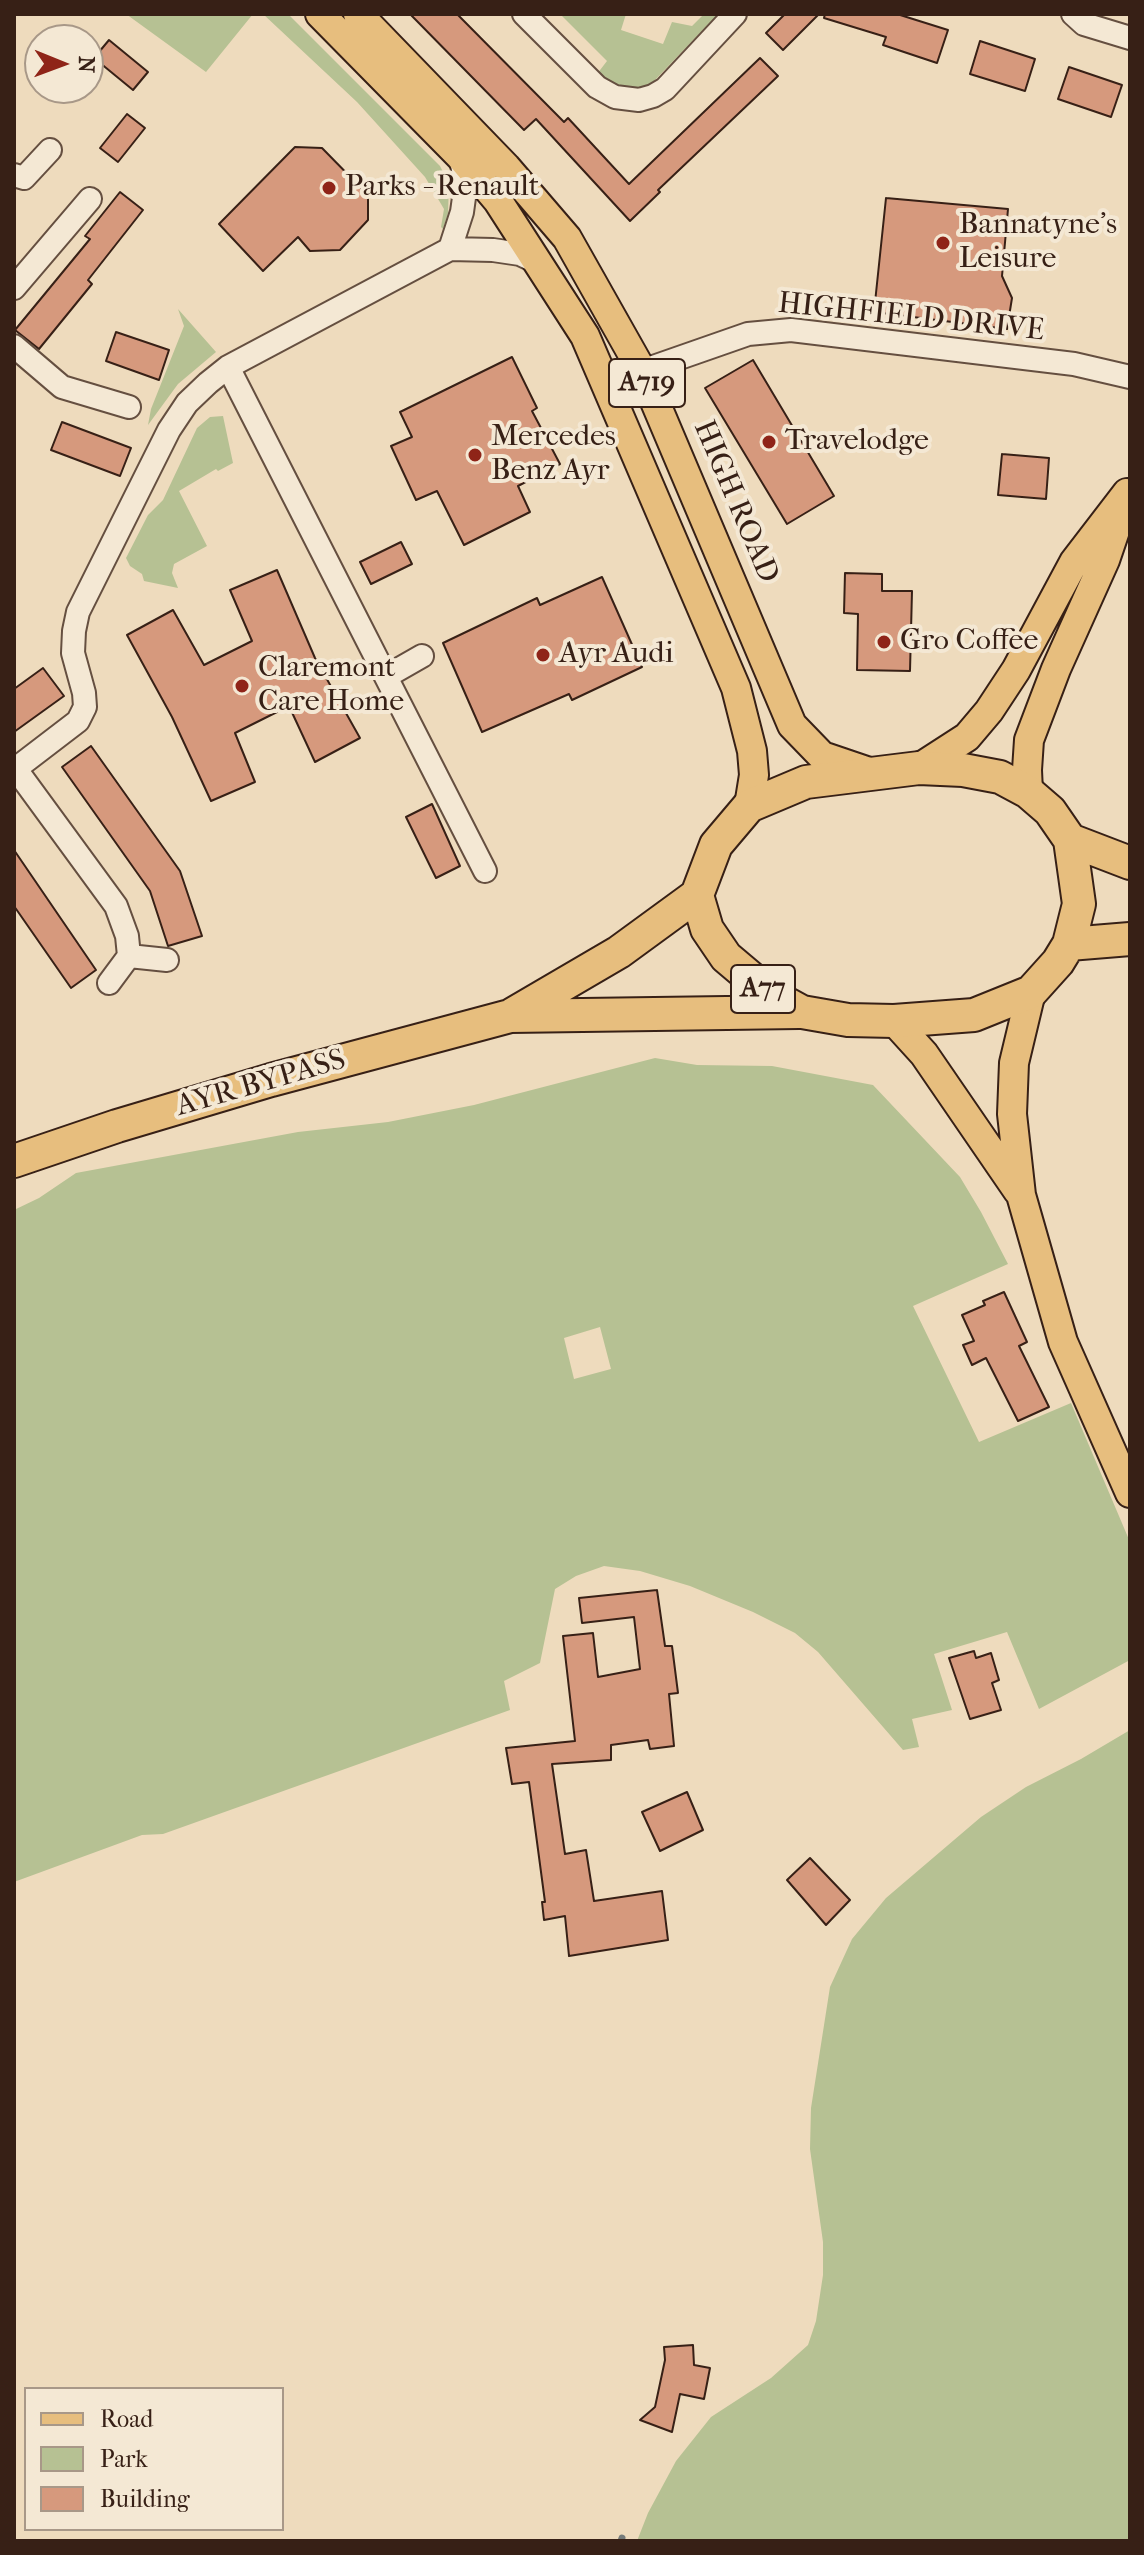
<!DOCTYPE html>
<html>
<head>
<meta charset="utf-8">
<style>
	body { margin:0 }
	#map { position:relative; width:1144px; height:2555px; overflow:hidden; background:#eedbbd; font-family:"IM FELL French Canon",serif }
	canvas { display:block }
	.frame { position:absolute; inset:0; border:16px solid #372016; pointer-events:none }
	.legend { position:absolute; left:24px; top:2387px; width:260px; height:144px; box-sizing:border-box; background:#f4e8d4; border:2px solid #a89888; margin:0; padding:10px 14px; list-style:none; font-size:24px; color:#372016 }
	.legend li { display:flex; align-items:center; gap:16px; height:40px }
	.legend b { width:40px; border:2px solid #a89888 }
	.north { position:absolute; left:24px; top:24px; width:80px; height:80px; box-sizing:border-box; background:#f4e8d4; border:2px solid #a89888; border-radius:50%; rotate:91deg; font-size:22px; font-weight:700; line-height:32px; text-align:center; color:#372016 }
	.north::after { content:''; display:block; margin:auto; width:28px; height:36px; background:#8f2418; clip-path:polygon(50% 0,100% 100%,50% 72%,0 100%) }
</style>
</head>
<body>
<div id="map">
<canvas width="1144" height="2555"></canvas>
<div class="frame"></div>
<ul class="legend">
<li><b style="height:10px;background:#e7be7e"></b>Road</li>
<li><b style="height:22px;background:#b6c193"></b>Park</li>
<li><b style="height:22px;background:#d6997d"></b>Building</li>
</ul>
<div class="north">N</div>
</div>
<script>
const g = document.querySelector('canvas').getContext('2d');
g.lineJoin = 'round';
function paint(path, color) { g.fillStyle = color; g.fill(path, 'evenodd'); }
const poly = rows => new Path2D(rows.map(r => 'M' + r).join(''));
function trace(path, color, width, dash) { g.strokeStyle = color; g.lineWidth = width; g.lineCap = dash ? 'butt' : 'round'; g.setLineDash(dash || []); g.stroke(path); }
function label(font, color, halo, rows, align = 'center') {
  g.font = font + ' "IM FELL French Canon",serif'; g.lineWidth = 8; g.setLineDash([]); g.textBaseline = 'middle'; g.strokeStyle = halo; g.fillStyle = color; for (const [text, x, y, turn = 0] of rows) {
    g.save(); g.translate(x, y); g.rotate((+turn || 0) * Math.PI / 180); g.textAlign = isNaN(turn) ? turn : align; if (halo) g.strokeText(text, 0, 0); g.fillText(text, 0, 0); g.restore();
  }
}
const green = poly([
	[126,14,253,14,206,72],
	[263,14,288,14,440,166,449,184,448,213,443,229,441,227,444,209,425,177,357,102],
	[560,14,626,14,621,30,663,44,672,22,692,26,704,14,718,14,654,81,641,88,624,90,606,84,597,74,607,61],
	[178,309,216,352,178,384,148,425,151,409,184,326],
	[223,416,233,463,218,471,216,469,179,491,207,546,174,564,172,573,178,588,144,581,142,574,130,566,126,558,148,515,163,500,197,428,210,417],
	[655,1058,697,1065,772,1066,873,1085,960,1177,981,1212,1008,1264,913,1306,979,1442,1071,1403,1130,1542,1130,1660,1039,1709,1007,1632,934,1654,952,1710,912,1719,919,1747,903,1750,818,1652,795,1633,753,1612,690,1586,640,1571,604,1566,576,1576,555,1589,540,1663,504,1681,510,1710,163,1834,142,1835,14,1882,14,1210,39,1198,76,1173,298,1132,388,1122,474,1105],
	[600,1327,611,1369,574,1379,564,1338],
	[1130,1730,1130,2541,637,2541,648,2513,676,2461,711,2417,771,2378,808,2345,816,2321,823,2275,823,2242,810,2149,811,2108,830,1987,852,1939,886,1898,981,1817,1026,1787,1081,1759]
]);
const stream = poly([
	[621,2541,622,2538]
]);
const building = poly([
	[410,14,457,14,564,122,568,118,629,184,760,58,778,76,658,190,660,192,630,221,536,119,524,130,410,14],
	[785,14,819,14,783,50,766,33,785,14],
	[825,14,897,14,948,30,937,63,883,45,886,37,824,18,825,14],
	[109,40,148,72,133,90,94,58,109,40],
	[980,41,1035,59,1025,91,970,74,980,41],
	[1069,67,1122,85,1111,117,1058,99,1069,67],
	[127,114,145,128,118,162,100,148,127,114],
	[295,147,322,148,368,195,368,220,340,250,310,251,298,237,263,271,219,224,295,147],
	[120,192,143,210,88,280,92,284,39,349,15,330,90,239,85,236,120,192],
	[886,198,1008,209,1002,276,1012,298,1007,329,874,312,886,198],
	[116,332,169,350,159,380,106,361,116,332],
	[512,357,537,408,532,411,560,464,518,486,530,512,464,545,437,491,416,500,391,446,412,437,400,412,512,357],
	[753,360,834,496,787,524,705,388,753,360],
	[62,422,131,448,120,476,51,450,62,422],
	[1002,454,1049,458,1046,499,998,495,1002,454],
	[401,542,412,564,371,584,360,562,401,542],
	[277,570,315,658,360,738,315,762,289,706,235,733,255,782,211,801,172,717,127,635,173,610,204,665,252,641,230,590,277,570],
	[845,573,882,574,882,591,912,591,910,671,857,670,858,614,844,613,845,573],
	[602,577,642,667,572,700,569,694,482,732,443,643,537,598,540,605,602,577],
	[43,668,64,696,14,732,14,689,43,668],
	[91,746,180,871,202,936,168,946,150,891,62,767,91,746],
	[432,804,460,866,436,878,406,817,432,804],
	[14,850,96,970,71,988,14,906,14,850],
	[1004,1292,1027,1342,1019,1346,1049,1407,1018,1421,986,1358,972,1365,963,1345,974,1341,962,1315,985,1305,983,1301,1004,1292],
	[657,1590,665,1646,672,1646,678,1693,669,1694,674,1746,650,1749,648,1740,611,1745,611,1760,552,1764,565,1854,586,1850,594,1901,662,1891,668,1940,569,1956,565,1916,544,1920,542,1902,545,1902,529,1782,512,1784,506,1748,575,1741,563,1636,593,1633,598,1677,640,1669,634,1617,582,1623,579,1598,657,1590],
	[974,1651,976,1658,991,1653,999,1680,992,1683,1001,1710,970,1719,949,1658,974,1651],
	[687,1792,703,1830,660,1851,642,1812,687,1792],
	[810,1858,850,1900,826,1925,787,1880,810,1858],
	[693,2345,694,2365,710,2368,704,2399,680,2394,672,2432,640,2420,655,2407,665,2360,664,2347,693,2345]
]);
const minor = poly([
	[524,14,597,87,615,97,639,100,653,96,665,89,735,14],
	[1073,14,1084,24,1130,38],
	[14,175,24,178,50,150],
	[450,249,493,250,520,254,539,263],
	[14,288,90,199],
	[14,346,62,387,129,407],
	[228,367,485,871],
	[642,371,748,334,791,330,1074,364,1130,377],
	[387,676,422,656],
	[15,768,116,906,127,936,129,956,109,983],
	[14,770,78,721,85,707,84,693,73,653,74,631,78,612,169,430,187,403,208,383,228,367,450,249,462,212,466,183,460,156],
	[129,956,167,960]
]);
const major = poly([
	[320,14,460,156,498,201,585,336,736,688,752,751,754,775,749,806],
	[358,14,506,167,567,238,642,371,792,725,822,756,875,774],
	[919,768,967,737,989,711,1016,670,1074,562,1127,493],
	[1028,792,1027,770,1029,740,1056,669,1105,560,1121,513],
	[1031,992,1014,1063,1012,1114,1021,1195,1063,1342,1130,1493],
	[894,1021,924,1054,1018,1191]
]);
const highway = poly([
	[919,768,963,770,1000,777,1028,792,1050,811,1070,840,1079,904,1069,944,1058,962,1031,992,974,1015,894,1021,848,1020,802,1012,771,995,726,957,707,929,697,895,716,845,749,806,806,782,919,768],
	[1070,840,1130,863],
	[1069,944,1130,939],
	[513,1014,619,952,697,895],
	[14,1161,117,1126,271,1080,510,1016,799,1012]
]);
const markers = [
	[329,188,8,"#8f2418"],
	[943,243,8,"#8f2418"],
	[769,442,8,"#8f2418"],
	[475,455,8,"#8f2418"],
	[884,642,8,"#8f2418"],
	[543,655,8,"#8f2418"],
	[242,686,8,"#8f2418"]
];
const shields = [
	[647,383,76],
	[763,989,64]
];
const shieldNames = [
	["A719",647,383],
	["A77",763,989]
];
const poiNames = [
	["Parks - Renault",345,188],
	["Bannatyne's",959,226],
	["Leisure",959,260],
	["Mercedes",491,438],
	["Benz Ayr",491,472],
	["Travelodge",785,442],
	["Gro Coffee",900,642],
	["Ayr Audi",559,655],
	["Claremont",258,669],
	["Care Home",258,703]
];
const streetNames = [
	["HIGHFIELD DRIVE",911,318,6],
	["HIGH ROAD",735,502,67],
	["AYR BYPASS",261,1084,-16]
];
paint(green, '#b6c193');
trace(stream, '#757b7a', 7);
paint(building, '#d6997d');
trace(building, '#372016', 2);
trace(minor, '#654f40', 26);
trace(major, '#372016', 32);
trace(highway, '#372016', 36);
trace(minor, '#f4e8d4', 22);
trace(major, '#e7be7e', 28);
trace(highway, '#e7be7e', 32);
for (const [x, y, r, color] of markers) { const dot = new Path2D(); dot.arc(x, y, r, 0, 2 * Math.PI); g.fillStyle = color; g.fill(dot); trace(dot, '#f4e8d4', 3); }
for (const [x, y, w] of shields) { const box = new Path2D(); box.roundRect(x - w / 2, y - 24, w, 48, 6); g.fillStyle = '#f4e8d4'; g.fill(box); trace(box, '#372016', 2); }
label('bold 28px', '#372016', null, shieldNames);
label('30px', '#372016', '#f4e8d4', poiNames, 'left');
label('30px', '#372016', '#f4e8d4', streetNames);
</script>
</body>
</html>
